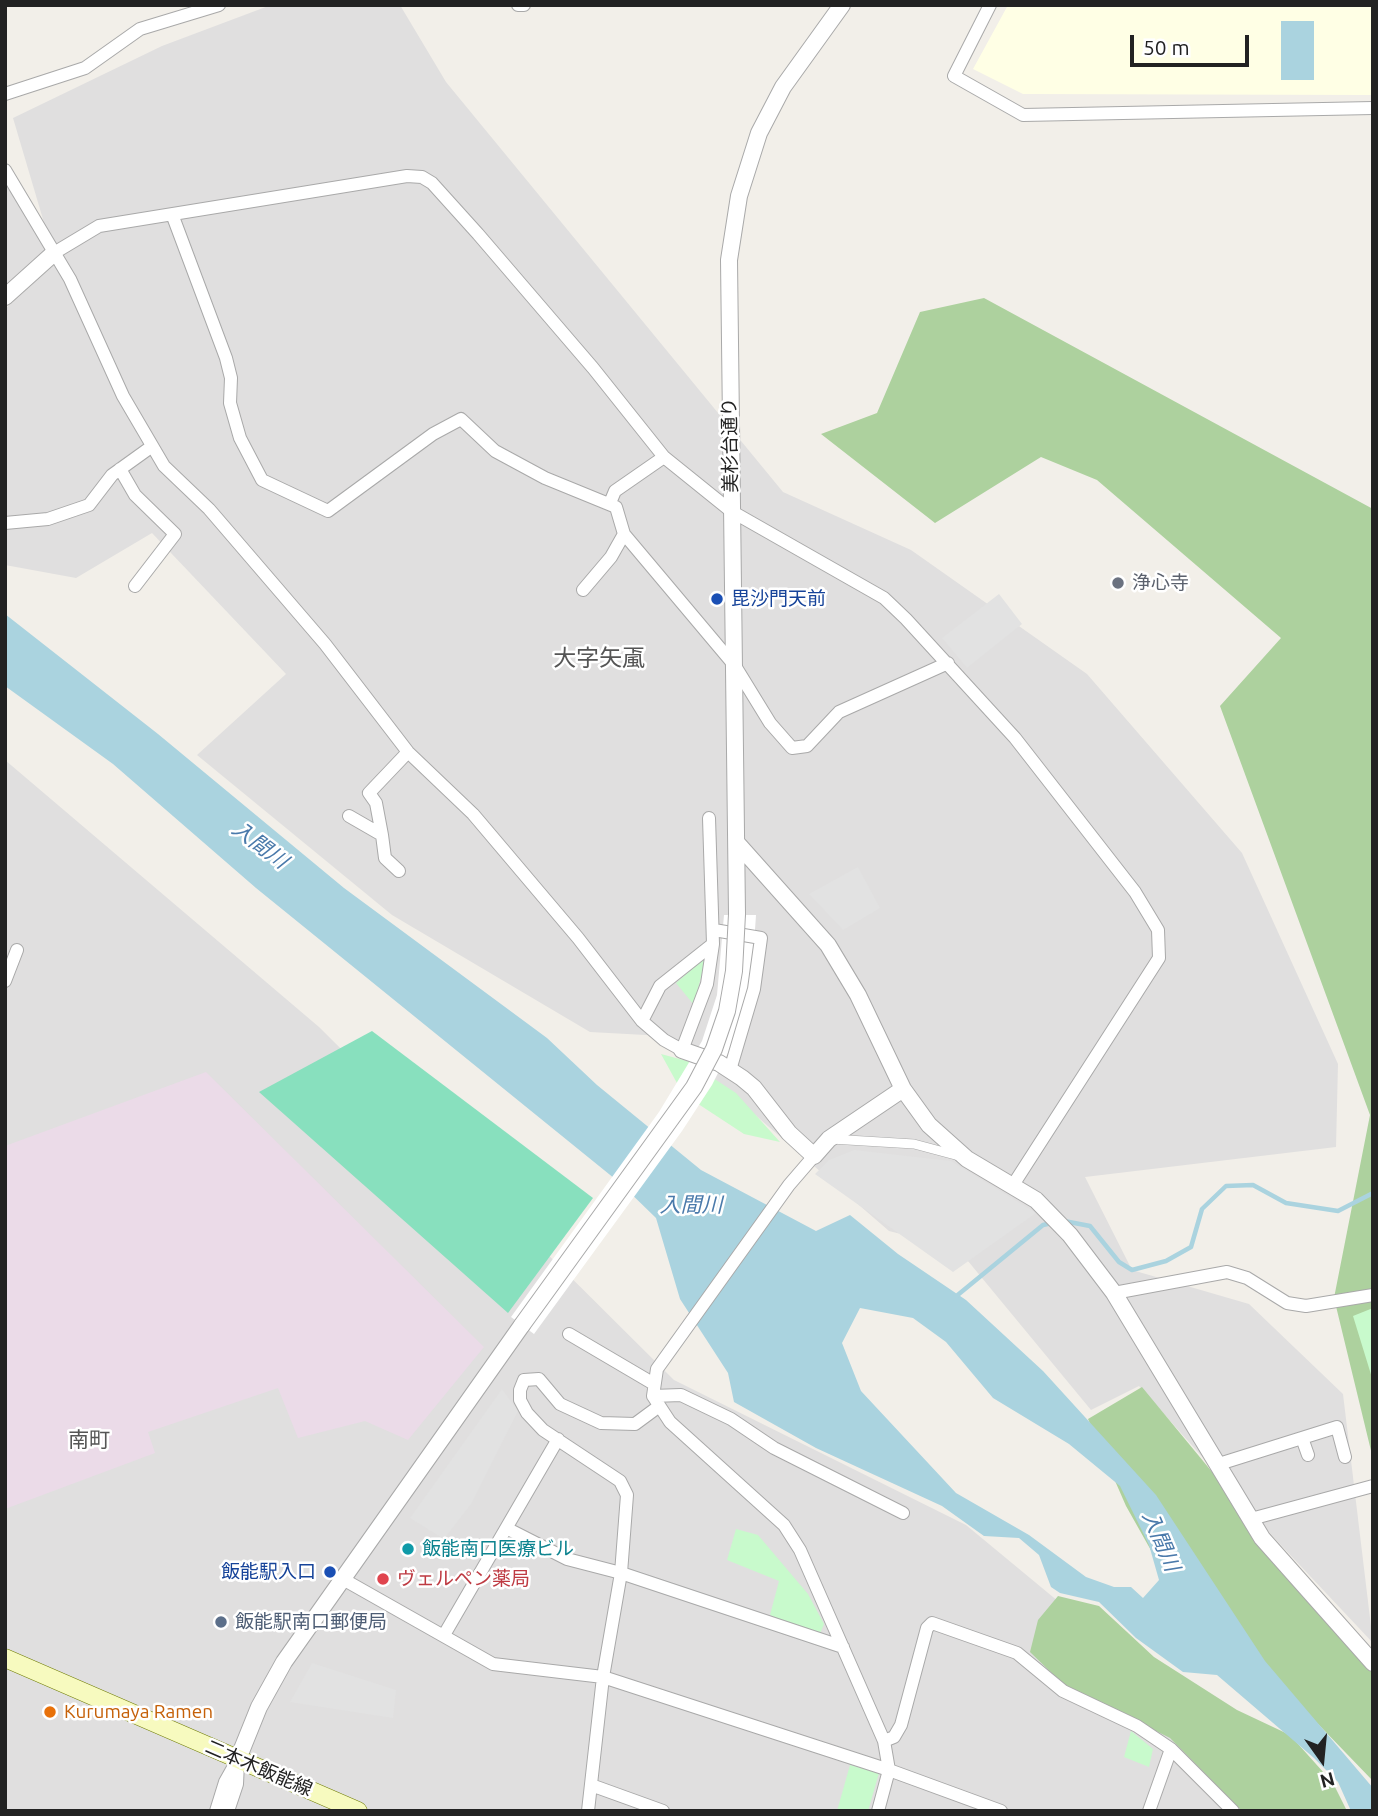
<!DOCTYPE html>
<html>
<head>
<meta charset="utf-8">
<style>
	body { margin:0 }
	#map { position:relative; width:1378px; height:1816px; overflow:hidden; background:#f2efe9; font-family:Ubuntu,sans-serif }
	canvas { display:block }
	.frame { position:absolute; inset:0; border:7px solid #222; pointer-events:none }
	.north { position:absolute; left:1287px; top:1725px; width:70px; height:70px; -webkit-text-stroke:5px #fff; paint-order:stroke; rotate:165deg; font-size:19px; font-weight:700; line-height:28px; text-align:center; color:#222 }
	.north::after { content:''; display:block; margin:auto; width:24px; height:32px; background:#222; clip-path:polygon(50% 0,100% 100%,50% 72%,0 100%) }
	.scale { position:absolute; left:1130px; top:35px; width:119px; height:32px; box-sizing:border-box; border:4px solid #222; border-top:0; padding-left:9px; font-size:21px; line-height:24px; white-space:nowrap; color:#222; -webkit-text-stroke:5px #fff; paint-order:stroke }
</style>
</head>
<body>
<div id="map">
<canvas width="1378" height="1816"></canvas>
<div class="frame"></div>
<div class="north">N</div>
<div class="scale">50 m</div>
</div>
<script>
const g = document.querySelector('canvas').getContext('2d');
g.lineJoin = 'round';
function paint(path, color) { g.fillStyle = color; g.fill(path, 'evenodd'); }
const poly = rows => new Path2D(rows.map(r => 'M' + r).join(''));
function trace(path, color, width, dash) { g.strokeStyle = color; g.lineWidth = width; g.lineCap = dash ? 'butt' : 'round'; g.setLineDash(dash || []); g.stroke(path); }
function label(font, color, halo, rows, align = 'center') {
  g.font = font + ' Ubuntu,"Noto Sans JP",sans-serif'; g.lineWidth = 5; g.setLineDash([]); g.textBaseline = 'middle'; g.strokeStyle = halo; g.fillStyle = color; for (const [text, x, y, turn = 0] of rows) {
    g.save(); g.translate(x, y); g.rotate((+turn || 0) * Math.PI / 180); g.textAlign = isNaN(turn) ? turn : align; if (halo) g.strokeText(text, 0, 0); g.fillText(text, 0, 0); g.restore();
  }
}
const residential = poly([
	[271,5,400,5,446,82,783,492,911,550,1087,674,1242,853,1338,1064,1336,1147,1085,1177,1132,1270,1249,1304,1343,1394,1373,1643,1278,1542,1139,1386,1091,1410,963,1255,929,1241,889,1231,664,1036,590,1032,392,915,197,755,286,674,152,533,76,578,5,565,5,309,56,263,53,255,5,300,5,170,50,243,13,118,162,46],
	[5,760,319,1027,674,1380,966,1525,1204,1722,1275,1811,5,1811]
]);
const industrial = poly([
	[206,1072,484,1347,408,1440,365,1421,298,1438,278,1388,148,1432,155,1453,5,1509,5,1146]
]);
const education = poly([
	[1008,5,1373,5,1373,95,1023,94,973,69]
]);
const forest = poly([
	[984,298,1373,509,1373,1459,1334,1298,1370,1115,1220,706,1281,638,1097,480,1041,457,935,523,821,434,877,413,920,312],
	[1142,1387,1373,1667,1373,1781,1264,1668,1166,1577,1126,1506,1088,1419],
	[1058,1596,1099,1606,1154,1657,1237,1710,1290,1735,1333,1783,1347,1811,1242,1811,1170,1738,1064,1685,1030,1652,1038,1620]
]);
const park = poly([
	[706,957,694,1005,676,983],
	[661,1054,687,1061,736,1093,780,1142,744,1134,683,1094],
	[1373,1308,1373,1381,1353,1316],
	[736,1529,758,1535,808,1594,824,1624,819,1636,770,1615,779,1581,727,1560],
	[1131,1731,1153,1749,1149,1767,1124,1757],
	[850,1765,879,1773,868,1811,837,1811]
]);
const pitch = poly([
	[372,1031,593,1198,508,1313,259,1092]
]);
const parking = poly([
	[999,594,1022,624,967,668,942,638],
	[858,867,880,908,843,930,809,894],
	[854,1150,951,1161,1036,1213,953,1272,815,1174,829,1160],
	[502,1389,518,1411,471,1504,444,1539,410,1518],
	[312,1663,396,1690,393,1718,290,1702]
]);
const water = poly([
	[1281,21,1314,21,1314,80,1281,80],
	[5,614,158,734,344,888,547,1038,597,1085,701,1170,816,1231,850,1215,898,1254,966,1300,1043,1371,1156,1495,1265,1661,1373,1788,1373,1811,1351,1811,1338,1782,1314,1758,1217,1675,1183,1672,1136,1638,1099,1602,1060,1593,1051,1587,1039,1555,1019,1538,984,1536,942,1506,816,1448,734,1402,728,1373,680,1299,656,1218,620,1183,256,888,113,764,5,686],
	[860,1308,913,1318,946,1342,993,1398,1069,1444,1120,1486,1149,1545,1159,1580,1143,1598,1131,1587,1114,1587,1086,1577,1029,1535,956,1493,861,1391,842,1343]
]);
const pier = poly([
	[724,915,756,915,753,959,745,1004,732,1045,712,1085,682,1131,534,1334,511,1317,659,1112,702,1041,717,995]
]);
const stream = poly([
	[1064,1221,1090,1226,1119,1262,1132,1270,1166,1261,1191,1247,1202,1209,1226,1186,1253,1185,1286,1203,1338,1211,1373,1193],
	[954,1298,1043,1225,1052,1223]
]);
const pedestrian = poly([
	[831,1139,914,1144,959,1156]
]);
const minor = poly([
	[518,5,524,5],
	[990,5,954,76,1023,115,1373,108],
	[5,94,85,68,140,29,219,5],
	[5,170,70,279,123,396,164,466,209,509,325,644,408,752,473,814,578,938,642,1021,664,1040,682,1050,707,984,713,944,709,818],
	[172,214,226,358,231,378,230,403,240,438,262,480,328,511,433,434,461,419,495,451,545,478,616,507,624,534,735,666,770,723,792,748,807,746,839,712,948,663],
	[54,253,99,226,407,176,422,177,432,183,478,234,593,368,664,457,731,511,884,598,906,619,1015,738,1135,892,1158,930,1159,958,1013,1185],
	[120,469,135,495,175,534,135,586],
	[610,503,615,491,664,457],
	[5,523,48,519,89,505,112,475,151,447],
	[583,590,611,557,624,534],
	[349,816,382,835,385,858,399,871],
	[382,835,376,803,369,793,408,752],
	[714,930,761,938,754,989,730,1070],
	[5,981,17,950],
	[642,1021,660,986,713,944],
	[814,1156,789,1185,657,1369,653,1396,670,1422,784,1525,800,1550,884,1741,889,1770,878,1811],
	[1114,1293,1227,1272,1247,1278,1287,1303,1306,1306,1373,1295],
	[569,1334,654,1384],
	[653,1396,681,1395,731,1419,774,1448,903,1513],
	[1302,1438,1308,1455],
	[1219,1464,1337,1427,1345,1457],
	[1251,1519,1373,1486],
	[508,1529,567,1559,621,1573,843,1647],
	[341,1578,493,1664,603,1677,889,1770,1001,1811],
	[444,1635,558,1439],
	[884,1741,894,1737,901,1725,927,1628,932,1623,1017,1653,1063,1691,1137,1726,1171,1749,1233,1811],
	[591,1785,663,1811],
	[216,1811,225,1782,238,1759],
	[228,1811,237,1784,238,1763],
	[588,1811,603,1677,621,1573,627,1495,620,1481,543,1430,527,1413,520,1400,520,1390,524,1380,539,1379,560,1404,601,1423,635,1424,658,1407],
	[1149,1811,1171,1749]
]);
const tertiary = poly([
	[5,297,54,253],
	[737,843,828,945,858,995,903,1089,929,1125,967,1159,1036,1200,1070,1235,1114,1293,1262,1538,1373,1663],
	[737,914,729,260,739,196,759,133,783,87,842,5],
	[682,1050,719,1063,742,1078,754,1088,789,1133,814,1156,829,1139,903,1089],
	[238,1759,259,1707,284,1662,522,1325]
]);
const secondary = poly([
	[5,1658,358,1811]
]);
const tertiaryBridge = poly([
	[522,1325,694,1087,714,1049,727,1011,734,971,737,914]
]);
const markers = [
	[1118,583,7,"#6b7280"],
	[717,599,7,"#1a4fb4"],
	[408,1549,7,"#0f9aa8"],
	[330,1572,7,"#1a4fb4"],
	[383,1579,7,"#e0444e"],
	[221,1622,7,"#5c6f8a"],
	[50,1712,7,"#e8710a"]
];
const streetNames = [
	["美杉台通り",730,445,-91],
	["二本木飯能線",259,1768,23]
];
const worshipNames = [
	["浄心寺",1132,583]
];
const transitNames = [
	["毘沙門天前",731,599],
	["飯能駅入口",316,1572,"right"]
];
const cultureNames = [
	["飯能南口医療ビル",422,1549]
];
const healthNames = [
	["ヴェルペン薬局",397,1579]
];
const serviceNames = [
	["飯能駅南口郵便局",235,1622]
];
const foodNames = [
	["Kurumaya Ramen",64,1712]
];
const waterNames = [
	["入間川",260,845,37],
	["入間川",691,1205],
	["入間川",1161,1541,67]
];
const neighbourhoodNames = [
	["南町",89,1440]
];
const quarterNames = [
	["大字矢颪",599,658]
];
paint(residential, '#e0dfdf');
paint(industrial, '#ebdbe8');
paint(education, '#ffffe5');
paint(forest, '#add19e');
paint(park, '#c8facc');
paint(pitch, '#88e0be');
paint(parking, '#e2e2e2');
paint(water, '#aad3df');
paint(pier, '#fff');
trace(stream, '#aad3df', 4.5);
trace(pedestrian, '#a9a9a9', 10);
trace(minor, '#a9a9a9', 14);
trace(tertiary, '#a9a9a9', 18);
trace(secondary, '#707d05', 19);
trace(pedestrian, '#fff', 9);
trace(minor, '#fff', 12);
trace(tertiary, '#fff', 16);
trace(secondary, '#f7fabf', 18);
trace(tertiaryBridge, '#a9a9a9', 18, []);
trace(tertiaryBridge, '#fff', 16);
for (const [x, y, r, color] of markers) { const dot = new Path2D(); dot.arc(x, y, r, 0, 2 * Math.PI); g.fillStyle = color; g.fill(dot); trace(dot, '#fff', 2.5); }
label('19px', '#222', '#fff', streetNames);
label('19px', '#5b616d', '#fff', worshipNames, 'left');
label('19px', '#164399', '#fff', transitNames, 'left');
label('19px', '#0d838f', '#fff', cultureNames, 'left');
label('19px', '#be3a42', '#fff', healthNames, 'left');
label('19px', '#4e5e75', '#fff', serviceNames, 'left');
label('19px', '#c56008', '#fff', foodNames, 'left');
label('italic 21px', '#4a7aab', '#fff', waterNames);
label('21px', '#555', '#fff', neighbourhoodNames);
label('23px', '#555', '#fff', quarterNames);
</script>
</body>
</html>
